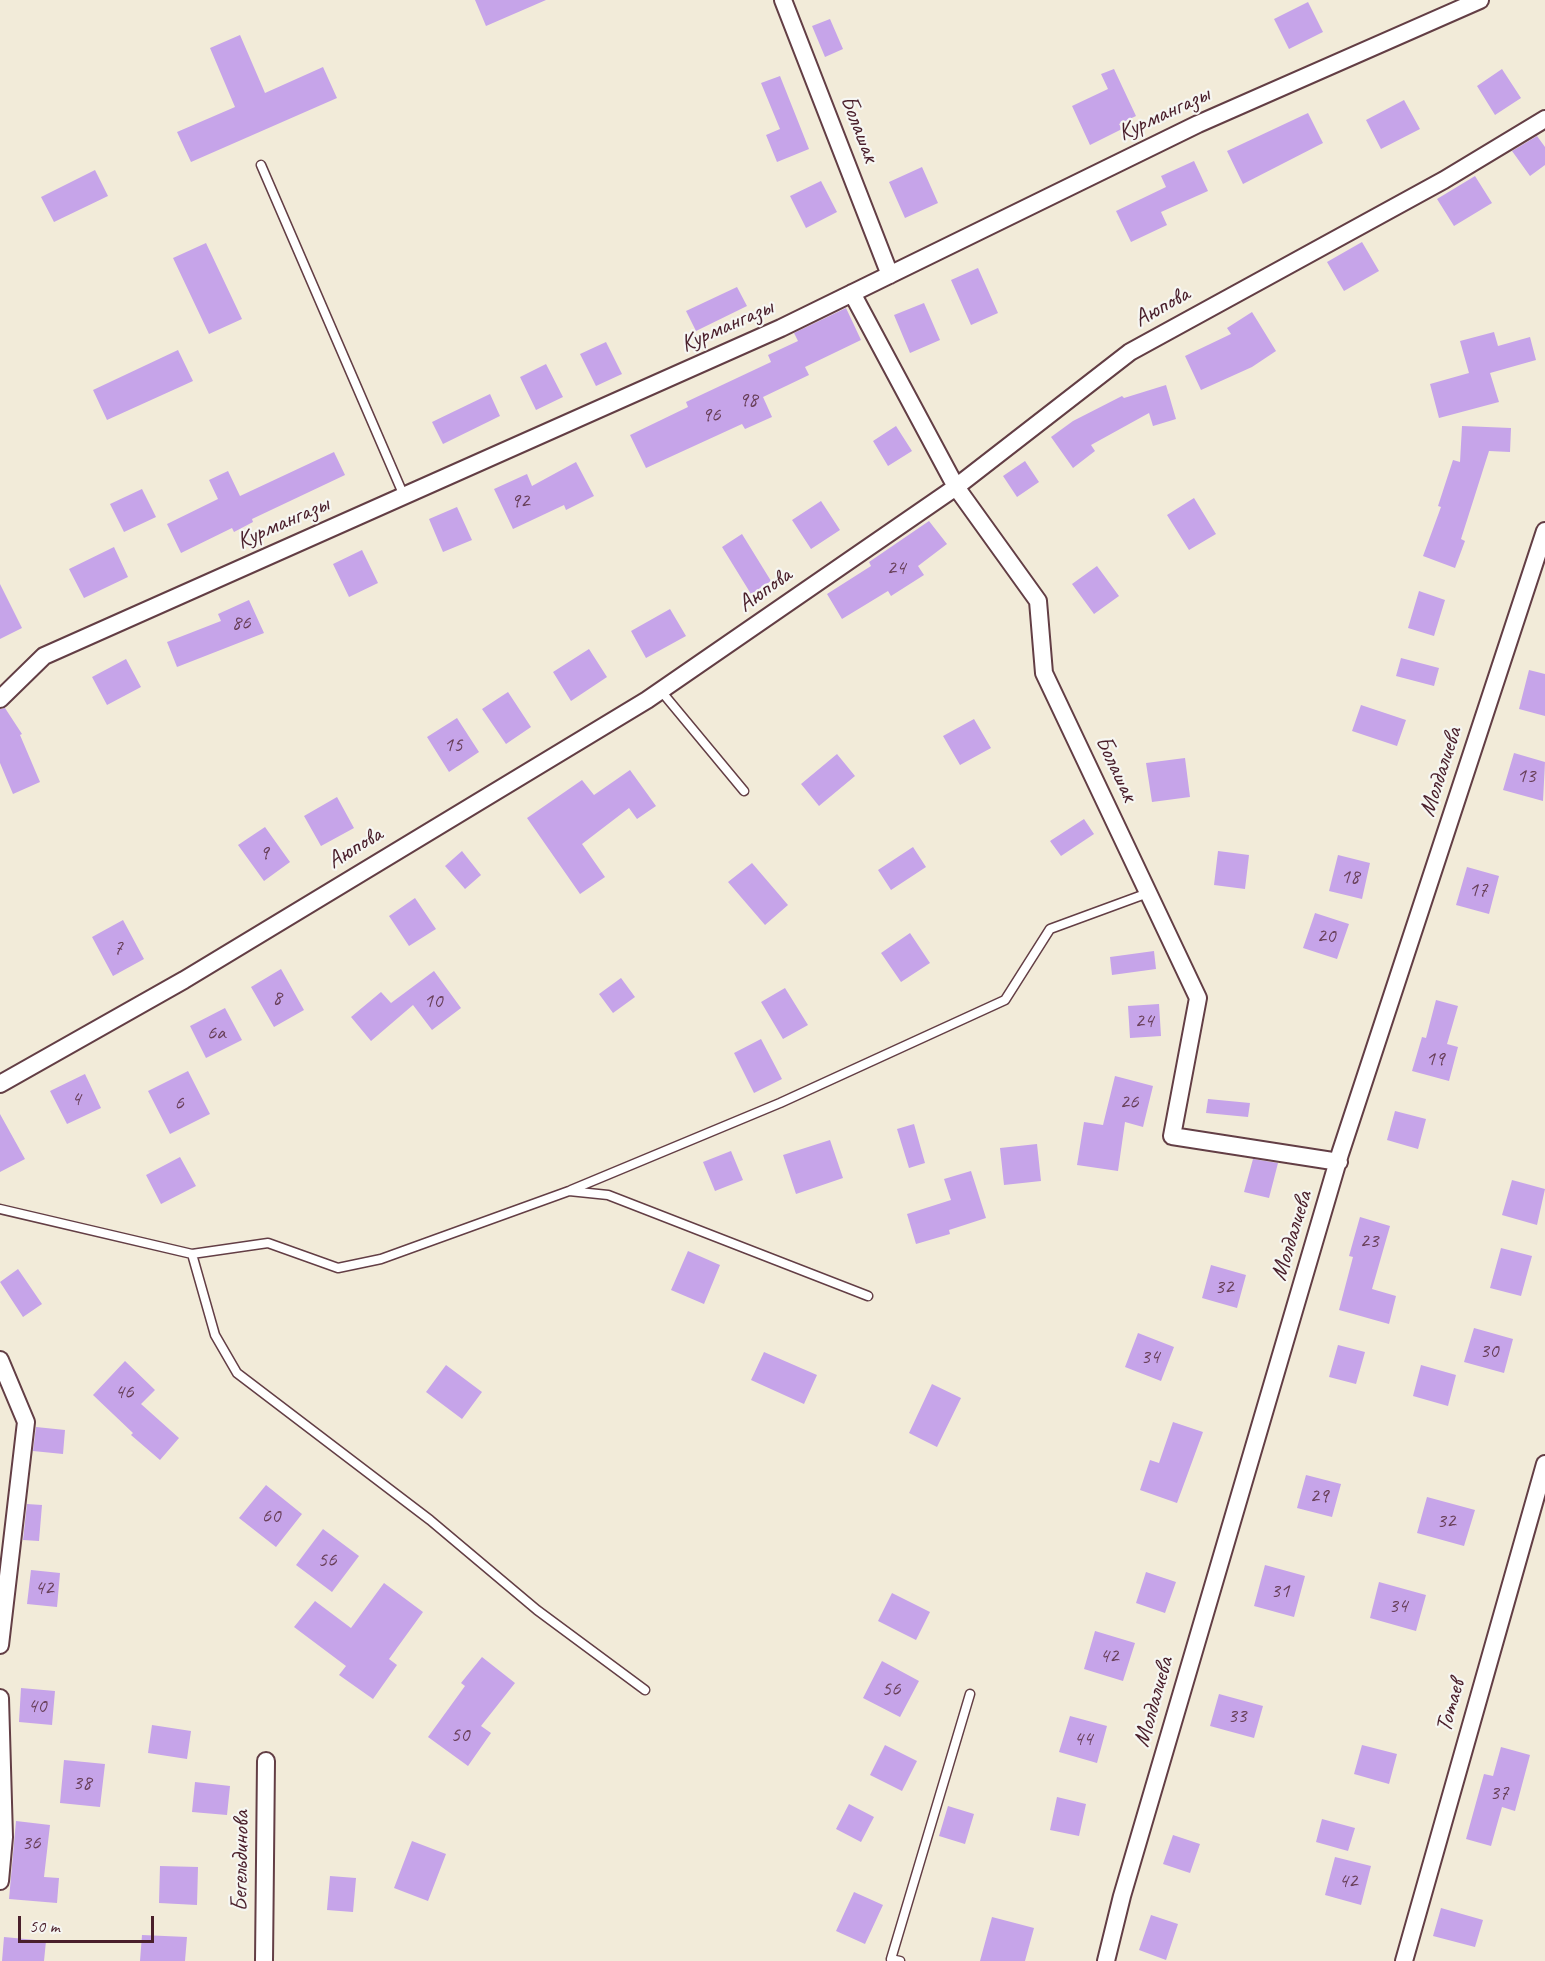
<!DOCTYPE html>
<html>
<head>
<meta charset="utf-8">
<style>
	body { margin:0 }
	#map { position:relative; width:1545px; height:1961px; overflow:hidden; background:#f2ebd9; font-family:Caveat,sans-serif }
	canvas { display:block }
	.scale { position:absolute; left:18px; top:1916px; width:136px; height:27px; box-sizing:border-box; border:3px solid #4a1f2b; border-top:0; padding-left:8px; font-size:18px; line-height:21px; white-space:nowrap; color:#4a1f2b; -webkit-text-stroke:4px #f6f6f2; paint-order:stroke }
</style>
</head>
<body>
<div id="map">
<canvas width="1545" height="1961"></canvas>
<div class="scale">50 m</div>
</div>
<script>
const g = document.querySelector('canvas').getContext('2d');
g.lineJoin = 'round';
function paint(path, color) { g.fillStyle = color; g.fill(path, 'evenodd'); }
const poly = rows => new Path2D(rows.map(r => 'M' + r).join(''));
function trace(path, color, width, dash) { g.strokeStyle = color; g.lineWidth = width; g.lineCap = dash ? 'butt' : 'round'; g.setLineDash(dash || []); g.stroke(path); }
function label(font, color, halo, rows, align = 'center') {
  g.font = font + ' Caveat,sans-serif'; g.lineWidth = 4.5; g.setLineDash([]); g.textBaseline = 'middle'; g.strokeStyle = halo; g.fillStyle = color; for (const [text, x, y, turn = 0] of rows) {
    g.save(); g.translate(x, y); g.rotate((+turn || 0) * Math.PI / 180); g.textAlign = isNaN(turn) ? turn : align; if (halo) g.strokeText(text, 0, 0); g.fillText(text, 0, 0); g.restore();
  }
}
const building = poly([
	[475,0,546,0,486,26],
	[1308,2,1323,32,1289,49,1274,19],
	[830,19,843,49,825,57,812,26],
	[240,35,265,93,323,67,337,98,191,162,177,132,235,107,210,48],
	[1114,69,1136,116,1119,124,1122,129,1090,145,1072,106,1108,89,1101,74],
	[1502,69,1521,98,1495,115,1477,86],
	[780,76,809,149,777,162,766,135,780,129,761,83],
	[1404,100,1420,129,1381,149,1366,120],
	[1308,113,1323,143,1243,184,1227,151],
	[1537,136,1545,147,1545,165,1530,176,1512,151],
	[1194,161,1208,191,1161,212,1167,225,1131,242,1116,211,1166,187,1161,176],
	[922,167,938,203,905,218,889,182],
	[95,170,108,196,54,222,41,197],
	[1475,176,1492,203,1454,226,1437,199],
	[821,181,837,212,806,228,790,196],
	[1362,242,1379,271,1344,291,1327,262],
	[206,243,242,319,209,334,173,258],
	[978,268,998,313,971,325,951,280],
	[737,287,747,306,696,331,686,311],
	[924,303,940,340,910,353,894,315],
	[846,308,861,340,805,367,809,375,763,397,772,417,745,429,742,424,646,468,630,435,688,407,686,402,771,362,768,355,798,341,794,333],
	[1252,312,1276,351,1252,367,1201,390,1185,356,1231,334,1227,328],
	[1494,332,1498,346,1530,337,1536,360,1490,373,1499,402,1439,418,1430,384,1469,373,1460,341],
	[606,342,622,374,596,386,580,354],
	[178,350,193,381,107,420,93,390],
	[546,364,563,397,536,410,520,377],
	[1166,385,1176,419,1153,426,1149,413,1091,445,1095,451,1073,468,1051,437,1073,421,1122,396,1124,398],
	[490,394,500,416,443,444,432,422],
	[896,426,912,451,888,466,873,441],
	[1462,426,1511,428,1510,452,1489,451,1461,539,1465,541,1455,568,1423,556,1441,507,1438,506,1453,460,1460,462],
	[334,452,345,475,252,519,253,522,234,532,232,528,181,553,167,524,218,499,209,480,228,471,240,496],
	[1025,461,1039,482,1017,497,1003,476],
	[576,462,594,496,566,510,564,505,513,529,494,489,527,474,532,486],
	[142,489,156,517,124,532,110,504],
	[1194,498,1216,534,1189,550,1167,515],
	[821,501,840,530,811,549,792,520],
	[457,507,472,540,443,552,429,519],
	[929,521,947,544,918,566,924,575,891,596,888,591,842,619,827,594,871,566,869,562],
	[742,534,771,581,751,594,722,547],
	[114,547,128,577,84,598,69,569],
	[362,550,378,583,349,597,333,564],
	[1097,566,1119,596,1094,614,1072,584],
	[0,584,22,628,0,639],
	[1419,591,1445,600,1434,636,1408,628],
	[249,600,264,633,177,667,167,642,221,621,218,614],
	[670,609,686,636,646,658,631,631],
	[589,649,607,677,571,701,553,672],
	[1401,658,1439,668,1434,686,1396,676],
	[126,659,141,687,107,705,92,677],
	[1529,670,1545,674,1545,716,1519,709],
	[508,692,531,727,506,744,482,709],
	[1361,705,1406,720,1397,746,1352,731],
	[5,708,22,734,20,735,40,782,13,794,0,763,0,709],
	[457,718,479,752,449,772,427,737],
	[974,719,991,748,960,765,943,736],
	[1514,753,1545,762,1543,801,1503,790],
	[837,754,855,776,819,806,801,784],
	[1185,758,1190,797,1152,802,1146,763],
	[630,770,656,806,637,819,629,808,582,844,605,877,580,894,527,818,582,780,594,795],
	[337,797,354,828,321,846,304,816],
	[1084,819,1094,834,1061,856,1050,841],
	[265,827,290,862,264,881,238,845],
	[913,847,926,867,891,890,878,870],
	[462,851,481,875,465,889,445,866],
	[1218,851,1249,855,1245,889,1214,885],
	[1338,855,1370,863,1362,899,1329,891],
	[752,863,788,905,765,925,728,882],
	[1467,867,1499,876,1489,914,1456,905],
	[415,898,436,929,409,946,389,916],
	[1315,913,1349,924,1337,959,1303,948],
	[123,920,144,959,113,976,92,937],
	[910,933,930,963,901,982,881,953],
	[1154,951,1156,969,1112,975,1110,957],
	[281,969,304,1010,274,1027,251,987],
	[434,971,461,1008,432,1030,413,1005,371,1041,351,1017,381,992,391,1003],
	[621,978,635,997,613,1013,599,994],
	[785,988,808,1025,783,1039,761,1002],
	[1436,1000,1458,1006,1447,1044,1458,1047,1449,1081,1412,1071,1422,1037,1426,1038],
	[1159,1004,1161,1036,1130,1038,1128,1006],
	[225,1008,242,1040,206,1058,190,1026],
	[761,1039,782,1079,754,1093,734,1053],
	[188,1071,210,1114,170,1134,148,1091],
	[85,1074,101,1108,67,1124,50,1091],
	[1115,1076,1153,1086,1143,1127,1125,1122,1118,1171,1077,1165,1084,1122,1103,1125],
	[1208,1099,1250,1103,1248,1117,1206,1113],
	[1395,1111,1426,1119,1418,1149,1387,1140],
	[0,1114,25,1159,0,1172],
	[914,1124,925,1163,909,1168,897,1129],
	[830,1140,843,1178,796,1194,783,1155],
	[1037,1144,1041,1181,1004,1185,1000,1148],
	[731,1151,743,1180,715,1191,703,1162],
	[180,1157,196,1186,161,1204,146,1175],
	[1253,1159,1278,1163,1269,1198,1244,1192],
	[971,1171,986,1218,949,1230,950,1234,916,1244,907,1214,951,1200,944,1179],
	[1512,1180,1545,1189,1537,1225,1502,1215],
	[1360,1217,1390,1226,1372,1289,1396,1296,1389,1324,1339,1310,1353,1257,1349,1256],
	[1501,1248,1532,1256,1521,1296,1490,1288],
	[688,1251,720,1265,704,1304,671,1290],
	[1211,1265,1246,1275,1237,1308,1202,1298],
	[18,1269,42,1304,23,1317,0,1282],
	[1474,1328,1513,1339,1504,1373,1464,1362],
	[1138,1333,1174,1347,1161,1381,1125,1367],
	[1338,1345,1365,1352,1356,1384,1329,1377],
	[764,1352,817,1375,804,1404,751,1380],
	[125,1361,155,1390,141,1404,179,1438,160,1460,131,1435,133,1433,93,1395],
	[446,1365,482,1392,462,1419,426,1392],
	[1421,1365,1456,1375,1448,1406,1413,1396],
	[932,1384,961,1398,937,1447,909,1433],
	[1173,1422,1203,1432,1177,1503,1140,1490,1150,1460,1159,1463],
	[36,1427,65,1430,63,1454,33,1451],
	[1306,1475,1341,1484,1332,1517,1297,1508],
	[266,1485,302,1514,276,1547,239,1518],
	[1427,1497,1475,1510,1464,1546,1417,1533],
	[27,1504,42,1505,39,1541,23,1540],
	[323,1529,359,1556,332,1592,296,1565],
	[1265,1565,1305,1576,1294,1617,1254,1606],
	[31,1570,60,1573,57,1607,27,1604],
	[1146,1572,1176,1582,1165,1613,1136,1603],
	[1379,1582,1426,1595,1416,1631,1370,1618],
	[384,1583,423,1612,389,1659,397,1665,373,1699,339,1675,346,1666,294,1627,315,1601,351,1628],
	[892,1593,930,1612,916,1640,878,1621],
	[1095,1631,1135,1643,1123,1681,1084,1669],
	[482,1657,515,1683,481,1726,491,1733,468,1766,428,1737,465,1686,461,1683],
	[882,1661,919,1681,900,1717,863,1698],
	[21,1688,55,1691,52,1725,19,1722],
	[1219,1694,1263,1706,1254,1738,1210,1726],
	[1070,1716,1107,1726,1097,1763,1059,1752],
	[152,1725,191,1731,187,1759,148,1753],
	[885,1745,917,1761,902,1791,870,1775],
	[1362,1745,1397,1754,1389,1784,1354,1774],
	[1501,1747,1530,1755,1515,1811,1502,1807,1491,1846,1466,1839,1484,1774,1493,1776],
	[64,1760,105,1764,100,1807,60,1803],
	[195,1782,230,1786,227,1815,192,1812],
	[1057,1797,1086,1804,1079,1836,1050,1830],
	[849,1804,874,1817,861,1842,836,1829],
	[948,1806,974,1814,965,1844,939,1836],
	[1322,1819,1355,1828,1348,1851,1316,1842],
	[16,1821,50,1825,44,1877,59,1878,57,1903,9,1899],
	[1173,1835,1200,1844,1190,1873,1163,1864],
	[412,1841,446,1854,428,1901,394,1888],
	[1335,1857,1371,1866,1361,1905,1325,1895],
	[160,1866,198,1867,197,1905,159,1903],
	[330,1876,356,1878,353,1912,327,1910],
	[854,1892,883,1905,865,1944,836,1931],
	[1441,1908,1483,1920,1475,1947,1433,1936],
	[1151,1915,1178,1924,1166,1960,1139,1950],
	[992,1917,1034,1928,1025,1961,980,1961],
	[142,1935,187,1937,185,1961,140,1961],
	[4,1937,46,1941,44,1961,2,1961]
]);
const service = poly([
	[261,165,404,496],
	[661,691,744,791],
	[571,1190,780,1103,1005,1000,1050,929,1148,893],
	[0,1209,192,1254,268,1243,338,1268,381,1259,569,1191,608,1195,868,1296],
	[192,1254,215,1335,237,1373,430,1520,537,1610,645,1690],
	[900,1961,891,1959,970,1694]
]);
const minor = poly([
	[783,0,890,275],
	[852,293,956,487,1038,601,1044,673,1198,998,1172,1136,1339,1162],
	[0,699,44,656,781,328,1198,124,1480,0],
	[0,1084,184,980,647,700,956,487,1130,352,1444,180,1545,119],
	[0,1360,26,1422,0,1645],
	[0,1698,4,1837,0,1881],
	[264,1961,266,1761],
	[1106,1961,1122,1896,1340,1154,1545,531],
	[1404,1961,1545,1464]
]);
const numberNames = [
	["98",748,400],
	["96",711,415],
	["92",520,501],
	["24",896,568],
	["86",241,623],
	["15",453,745],
	["13",1526,776],
	["9",264,853],
	["18",1350,877],
	["17",1478,890],
	["20",1326,936],
	["7",118,948],
	["8",277,998],
	["10",433,1001],
	["24",1144,1021],
	["6а",216,1033],
	["19",1435,1059],
	["4",76,1099],
	["26",1129,1102],
	["6",179,1103],
	["23",1369,1241],
	["32",1224,1287],
	["30",1489,1351],
	["34",1150,1357],
	["46",124,1392],
	["29",1319,1496],
	["60",271,1516],
	["32",1446,1521],
	["56",327,1560],
	["42",44,1588],
	["31",1280,1591],
	["34",1398,1606],
	["42",1109,1656],
	["56",891,1689],
	["40",37,1706],
	["33",1237,1716],
	["50",460,1735],
	["44",1083,1739],
	["38",82,1783],
	["37",1499,1793],
	["36",31,1843],
	["42",1348,1881]
];
const streetNames = [
	["Курмангазы",1164,114,-25],
	["Болашак",859,129,69],
	["Аюпова",1162,307,-29],
	["Курмангазы",727,326,-24],
	["Курмангазы",283,523,-24],
	["Аюпова",765,590,-35],
	["Болашак",1116,769,65],
	["Молдалиева",1441,772,-72],
	["Аюпова",355,848,-31],
	["Молдалиева",1292,1236,-73],
	["Молдалиева",1154,1702,-74],
	["Тотаев",1451,1706,-74],
	["Бегельдинова",241,1861,-89]
];
paint(building, '#c6a4e9');
trace(service, '#633e45', 11);
trace(minor, '#633e45', 20);
trace(service, '#fff', 8);
trace(minor, '#fff', 16);
label('21px', '#69405a', null, numberNames);
label('24px', '#4a1f2b', '#f6f6f2', streetNames);
</script>
</body>
</html>
